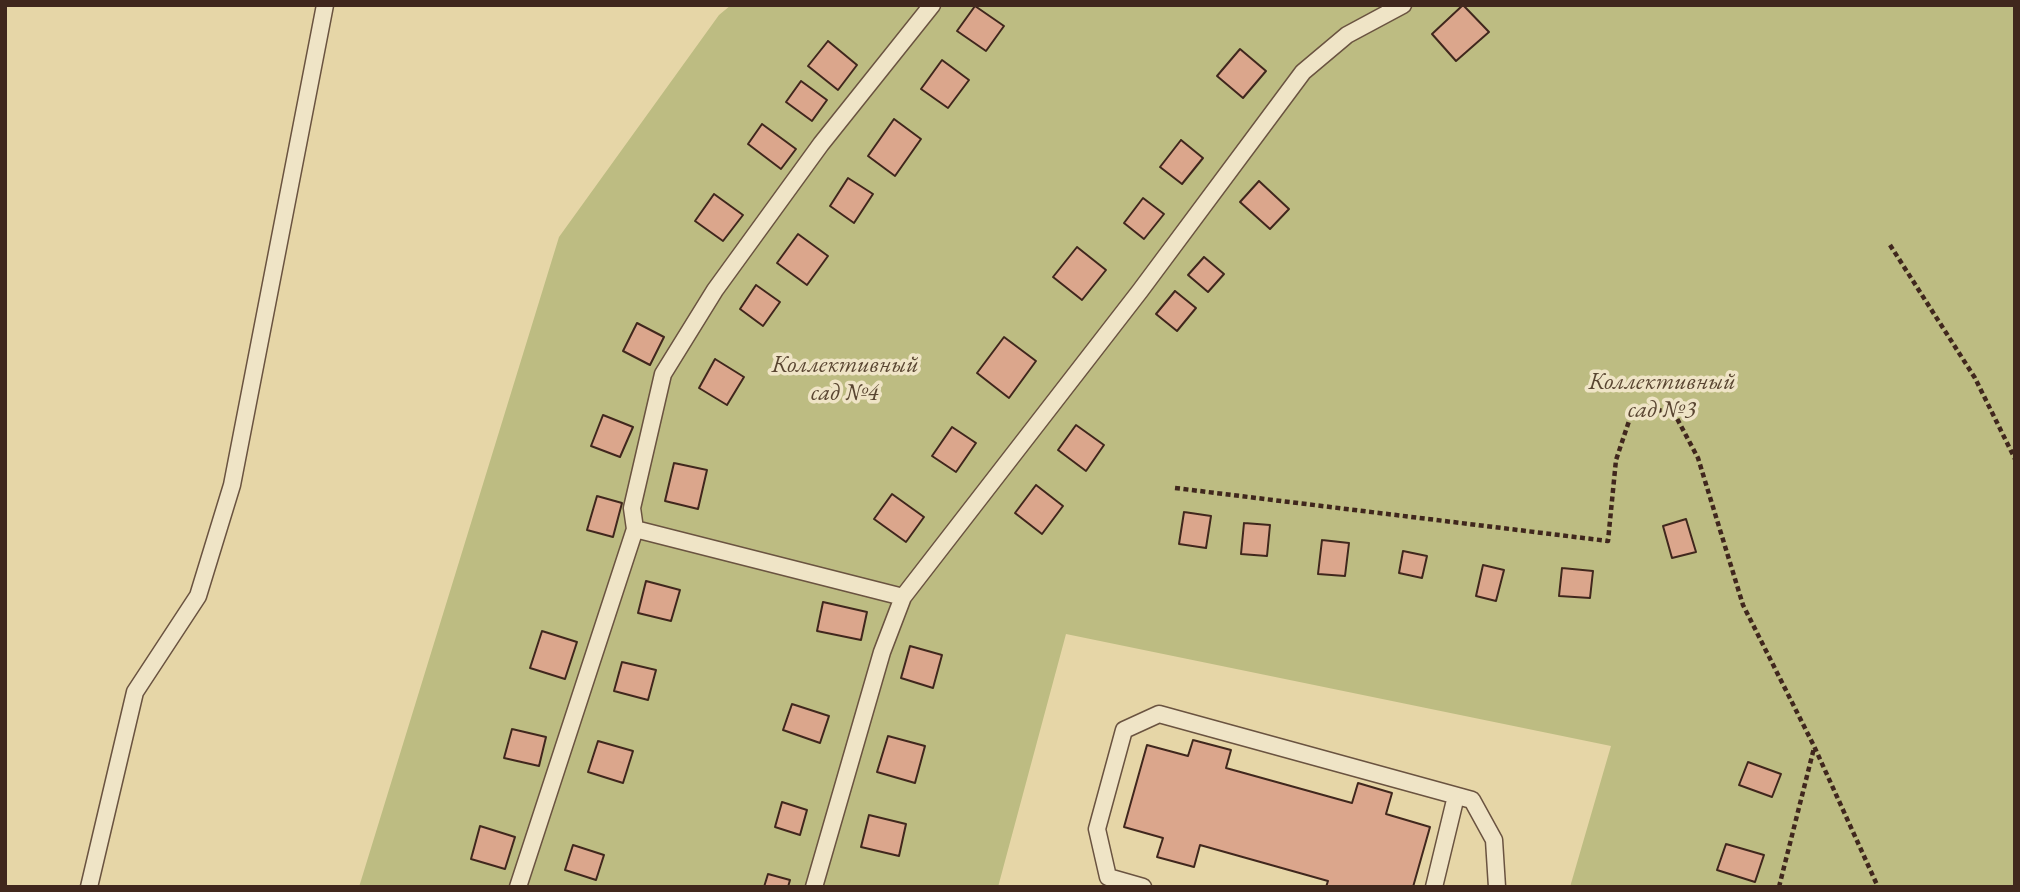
<!DOCTYPE html>
<html>
<head>
<meta charset="utf-8">
<style>
	body { margin:0 }
	#map { position:relative; width:2020px; height:892px; overflow:hidden; background:#e6d6a7; font-family:"EB Garamond",serif }
	canvas { display:block }
	.frame { position:absolute; inset:0; border:7px solid #40271d; pointer-events:none }
</style>
</head>
<body>
<div id="map">
<canvas width="2020" height="892"></canvas>
<div class="frame"></div>
</div>
<script>
const g = document.querySelector('canvas').getContext('2d');
g.lineJoin = 'round';
function paint(path, color) { g.fillStyle = color; g.fill(path, 'evenodd'); }
const poly = rows => new Path2D(rows.map(r => 'M' + r).join(''));
function trace(path, color, width, dash) { g.strokeStyle = color; g.lineWidth = width; g.lineCap = dash ? 'butt' : 'round'; g.setLineDash(dash || []); g.stroke(path); }
function label(font, color, halo, rows, align = 'center') {
  g.font = font + ' "EB Garamond",serif'; g.lineWidth = 7; g.setLineDash([]); g.textBaseline = 'middle'; g.strokeStyle = halo; g.fillStyle = color; for (const [text, x, y, turn = 0] of rows) {
    g.save(); g.translate(x, y); g.rotate((+turn || 0) * Math.PI / 180); g.textAlign = isNaN(turn) ? turn : align; if (halo) g.strokeText(text, 0, 0); g.fillText(text, 0, 0); g.restore();
  }
}
const green = poly([
	[731,5,2015,5,2015,887,1570,887,1611,746,1066,634,998,887,359,887,559,237,719,15]
]);
const building = poly([
	[1463,5,1489,32,1456,61,1432,34,1463,5],
	[975,6,1004,26,986,51,957,31,975,6],
	[828,41,857,65,838,90,808,66,828,41],
	[1240,49,1266,71,1243,98,1217,76,1240,49],
	[942,60,969,80,948,108,921,89,942,60],
	[801,81,827,100,812,121,786,102,801,81],
	[894,119,921,139,895,176,868,156,894,119],
	[762,124,796,149,781,169,748,144,762,124],
	[1181,140,1203,158,1182,184,1160,167,1181,140],
	[848,178,873,194,854,223,830,206,848,178],
	[1259,181,1289,209,1270,229,1240,202,1259,181],
	[714,194,743,215,723,241,695,221,714,194],
	[1143,198,1164,214,1144,239,1124,223,1143,198],
	[798,234,828,256,807,285,777,263,798,234],
	[1077,247,1106,270,1082,300,1053,277,1077,247],
	[1204,257,1224,274,1208,292,1188,275,1204,257],
	[756,285,780,302,763,326,740,309,756,285],
	[1175,291,1196,308,1177,331,1156,314,1175,291],
	[637,323,664,337,650,365,623,351,637,323],
	[1004,337,1036,361,1009,398,977,373,1004,337],
	[715,359,744,377,727,405,699,388,715,359],
	[603,415,633,427,620,457,591,446,603,415],
	[1076,425,1104,445,1086,471,1058,450,1076,425],
	[952,427,976,443,956,472,932,456,952,427],
	[674,463,707,470,698,509,665,501,674,463],
	[1036,485,1063,506,1042,534,1015,513,1036,485],
	[892,494,924,517,906,542,874,519,892,494],
	[597,496,622,503,613,537,587,530,597,496],
	[1184,512,1211,516,1206,548,1179,544,1184,512],
	[1686,519,1696,552,1672,558,1663,526,1686,519],
	[1244,523,1270,525,1267,556,1241,554,1244,523],
	[1322,540,1349,543,1345,576,1318,574,1322,540],
	[1403,551,1427,556,1422,578,1399,573,1403,551],
	[1483,565,1504,570,1496,601,1476,596,1483,565],
	[1562,568,1593,571,1590,598,1559,596,1562,568],
	[646,581,680,590,671,621,638,613,646,581],
	[823,602,867,612,861,640,817,631,823,602],
	[542,631,577,642,565,679,530,668,542,631],
	[910,646,942,655,933,688,901,678,910,646],
	[622,662,656,670,648,700,614,691,622,662],
	[792,704,829,716,820,743,783,730,792,704],
	[512,729,546,737,539,766,504,758,512,729],
	[888,736,925,746,915,783,877,772,888,736],
	[1193,740,1231,750,1226,768,1352,803,1358,783,1392,793,1386,814,1430,827,1413,887,1326,887,1328,881,1200,845,1194,867,1157,857,1163,838,1124,827,1147,745,1188,756,1193,740],
	[598,741,633,751,623,783,588,772,598,741],
	[1748,762,1781,774,1772,797,1739,785,1748,762],
	[782,802,807,810,800,835,775,827,782,802],
	[869,815,906,824,899,856,861,847,869,815],
	[480,826,515,837,505,869,471,859,480,826],
	[1726,844,1764,855,1755,882,1717,870,1726,844],
	[573,845,604,855,596,880,565,870,573,845],
	[768,874,790,880,788,887,764,887,768,874]
]);
const path = poly([
	[1890,245,1975,378,2015,459],
	[1175,488,1608,541,1616,460,1633,409,1673,411,1698,458,1743,605,1814,746,1878,887],
	[1779,887,1814,748]
]);
const service = poly([
	[932,5,821,144,715,290,663,374,632,508,635,529,903,597,1140,291,1303,72,1347,35,1403,5],
	[89,887,135,692,198,596,232,485,325,5],
	[518,887,635,529],
	[814,887,882,652,903,597],
	[1143,887,1108,877,1097,829,1124,730,1159,714,1472,800,1494,840,1497,887],
	[1434,887,1456,796]
]);
const parkNames = [
	["Коллективный",845,365],
	["сад №4",845,393],
	["Коллективный",1662,382],
	["сад №3",1662,410]
];
paint(green, '#bdbc82');
paint(building, '#dba68c');
trace(building, '#40271d', 2);
trace(service, '#6a5340', 19);
trace(path, '#40271d', 4.5, [5, 3.5]);
trace(service, '#efe4c6', 16);
label('italic 24px', '#594531', '#efe4c6', parkNames);
</script>
</body>
</html>
